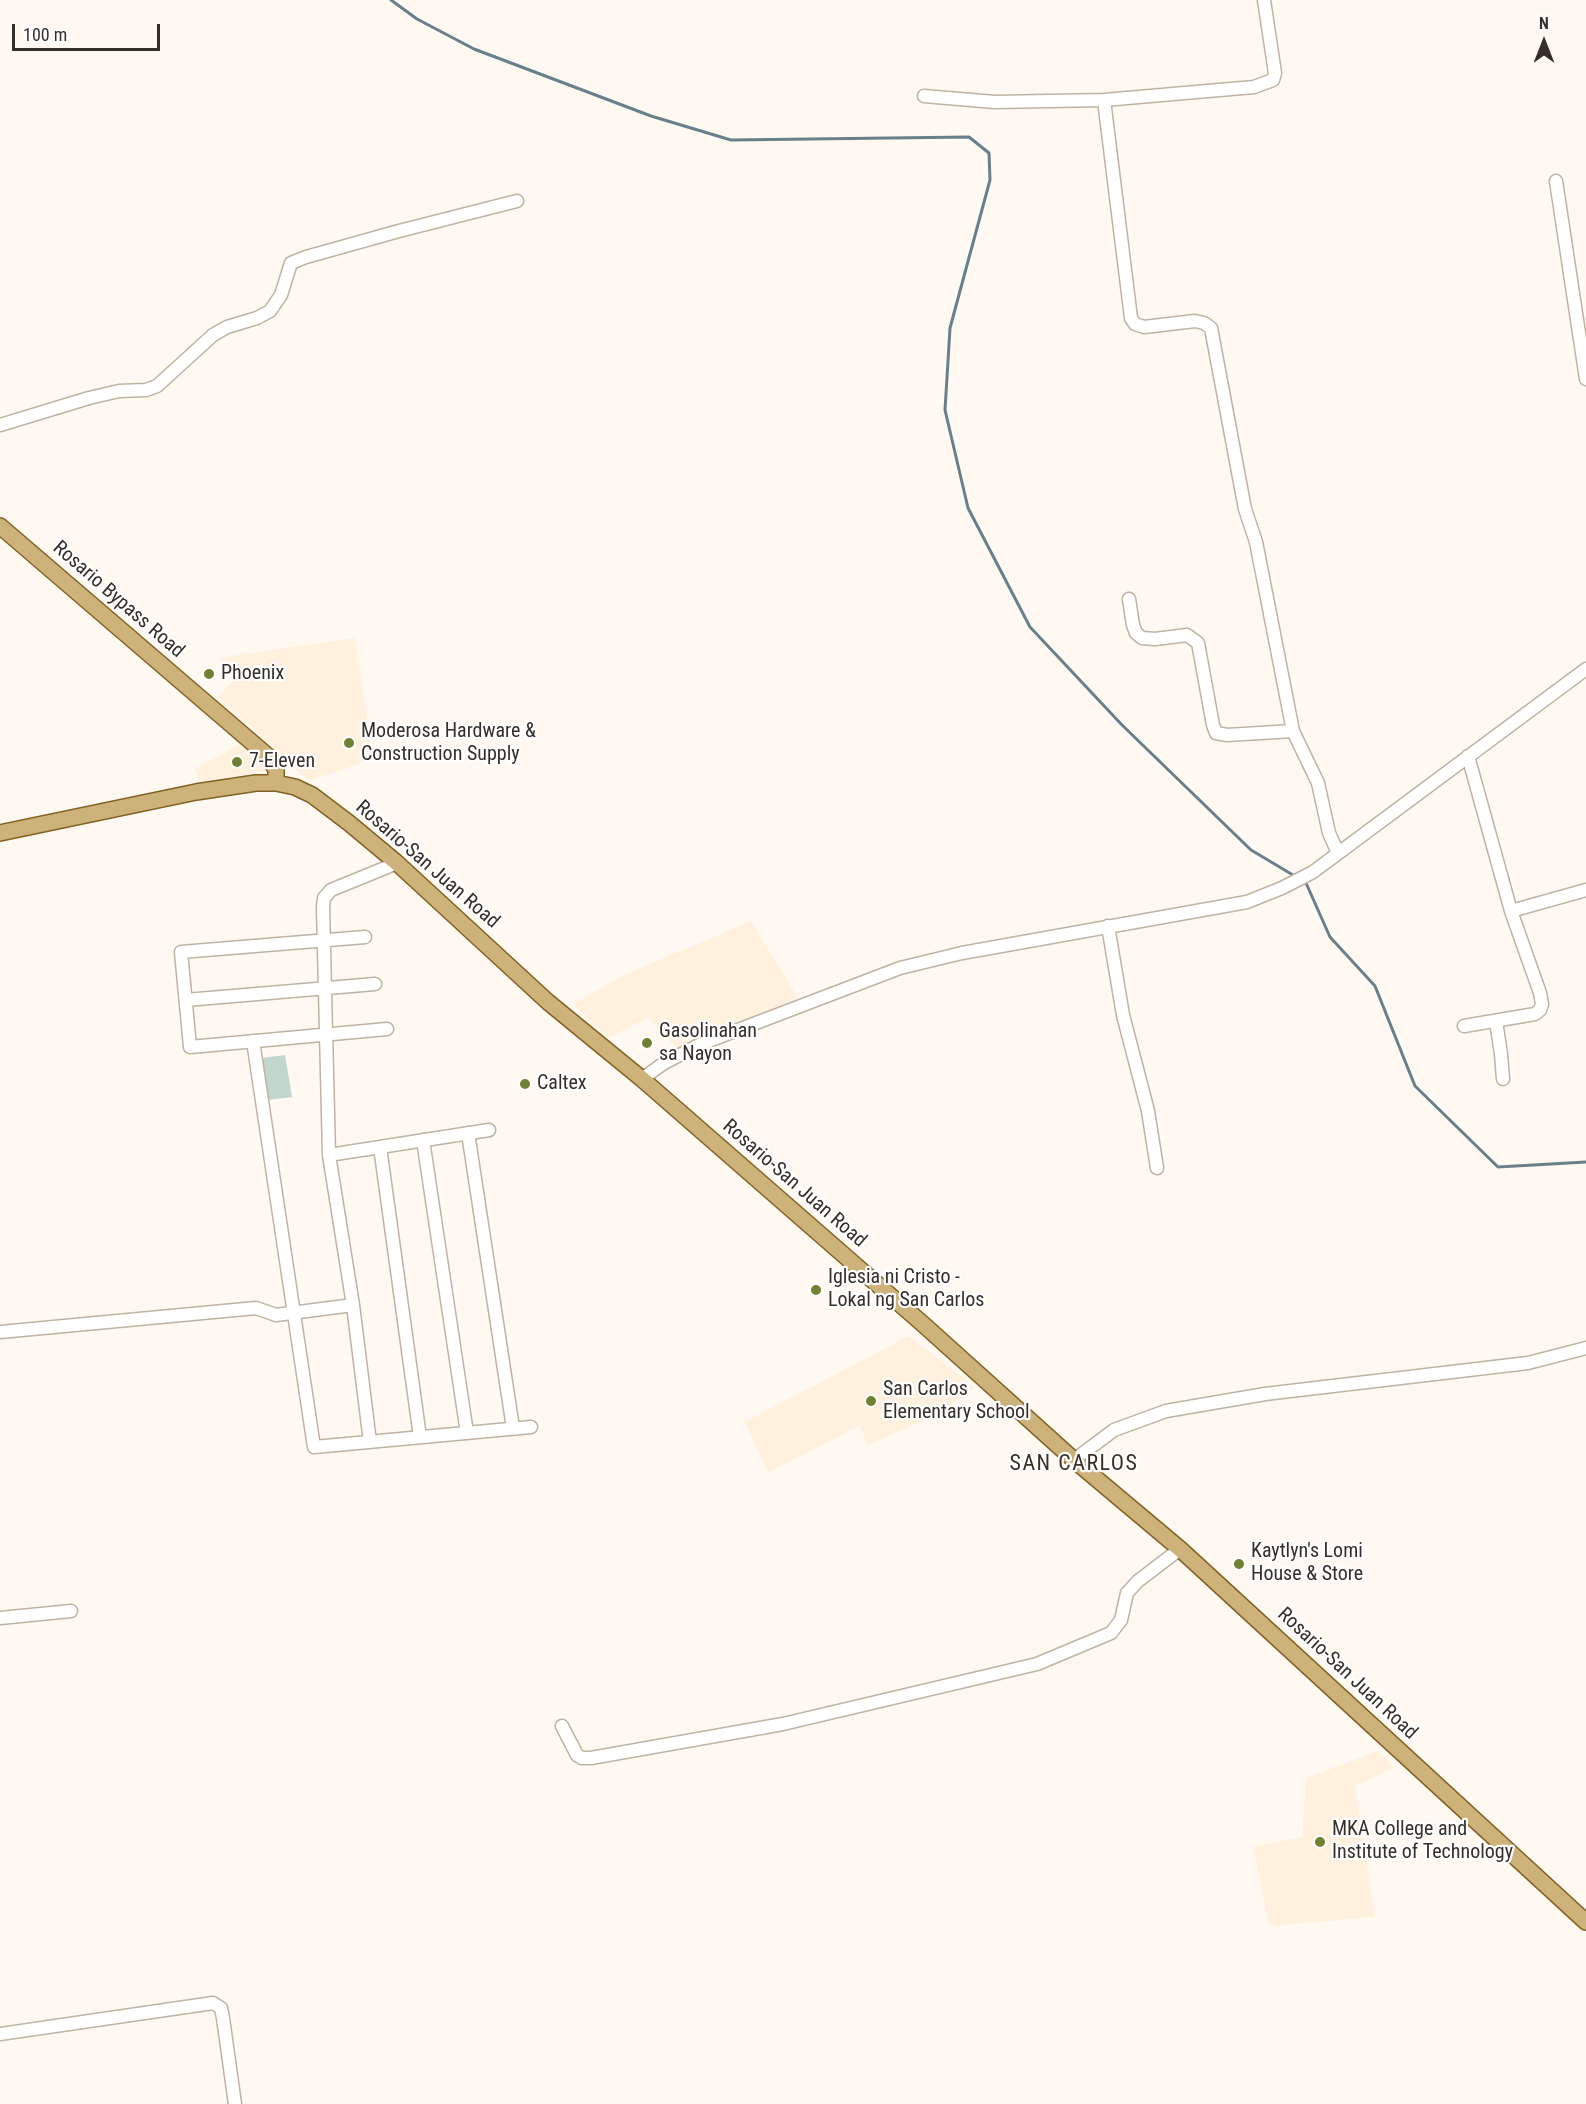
<!DOCTYPE html>
<html>
<head>
<meta charset="utf-8">
<style>
	body { margin:0 }
	#map { position:relative; width:1586px; height:2104px; overflow:hidden; background:#fff9f2; font-family:"Roboto Condensed",sans-serif }
	canvas { display:block }
	.north { position:absolute; left:1514px; top:12px; width:60px; height:60px; -webkit-text-stroke:4px #fff; paint-order:stroke; rotate:0deg; font-size:16px; font-weight:700; line-height:24px; text-align:center; color:#342f29 }
	.north::after { content:''; display:block; margin:auto; width:21px; height:27px; background:#342f29; clip-path:polygon(50% 0,100% 100%,50% 72%,0 100%) }
	.scale { position:absolute; left:12px; top:24px; width:148px; height:27px; box-sizing:border-box; border:3px solid #342f29; border-top:0; padding-left:8px; font-size:18px; line-height:21px; white-space:nowrap; color:#342f29; -webkit-text-stroke:4px #fff; paint-order:stroke }
</style>
</head>
<body>
<div id="map">
<canvas width="1586" height="2104"></canvas>
<div class="north">N</div>
<div class="scale">100 m</div>
</div>
<script>
const g = document.querySelector('canvas').getContext('2d');
g.lineJoin = 'round';
function paint(path, color) { g.fillStyle = color; g.fill(path, 'evenodd'); }
const poly = rows => new Path2D(rows.map(r => 'M' + r).join(''));
function trace(path, color, width, dash) { g.strokeStyle = color; g.lineWidth = width; g.lineCap = dash ? 'butt' : 'round'; g.setLineDash(dash || []); g.stroke(path); }
function label(font, color, halo, rows, align = 'center') {
  g.font = font + ' "Roboto Condensed",sans-serif'; g.lineWidth = 4.5; g.setLineDash([]); g.textBaseline = 'middle'; g.strokeStyle = halo; g.fillStyle = color; for (const [text, x, y, turn = 0] of rows) {
    g.save(); g.translate(x, y); g.rotate((+turn || 0) * Math.PI / 180); g.textAlign = isNaN(turn) ? turn : align; if (halo) g.strokeText(text, 0, 0); g.fillText(text, 0, 0); g.restore();
  }
}
const built = poly([
	[355,638,373,759,309,781,218,697,238,675,218,658],
	[242,743,270,770,200,783,195,769],
	[751,921,798,998,677,1049,648,1017,609,1038,573,1005,624,975],
	[909,1336,975,1387,937,1415,867,1445,860,1425,768,1473,745,1422],
	[1378,1751,1394,1768,1355,1786,1375,1917,1269,1926,1253,1847,1302,1837,1306,1778]
]);
const green = poly([
	[285,1055,292,1097,268,1100,262,1058]
]);
const stream = poly([
	[391,0,417,19,474,49,651,116,731,140,969,137,989,153,990,180,950,328,945,410,968,508,1030,627,1122,725,1251,850,1293,875],
	[1306,883,1330,937,1375,986,1415,1086,1498,1167,1586,1162]
]);
const minor = poly([
	[924,96,995,102,1104,100,1254,87,1273,80,1275,73,1264,0],
	[1104,100,1131,318,1135,324,1144,327,1195,321,1204,323,1211,328,1245,509,1256,542,1293,731,1318,783,1329,833,1338,853],
	[1556,181,1586,379],
	[0,425,89,398,119,391,146,390,157,386,213,335,227,327,257,318,270,311,281,295,291,263,306,257,399,231,517,201],
	[1129,599,1133,625,1136,633,1142,638,1155,639,1187,635,1198,643,1213,725,1216,733,1227,735,1293,731],
	[1511,911,1586,890],
	[1108,926,1123,1015,1148,1111,1157,1168],
	[365,937,181,952,190,1047,387,1029],
	[186,1000,375,984],
	[1496,1021,1501,1054,1503,1079],
	[1464,1026,1535,1014,1540,1010,1542,1004,1540,993,1511,911,1468,756],
	[253,1041,314,1447,531,1427],
	[642,1079,664,1063,701,1044,900,968,962,953,1247,902,1282,888,1313,872,1586,669],
	[468,1133,513,1428],
	[423,1140,467,1433],
	[380,1147,420,1437],
	[329,1155,489,1130],
	[0,1332,256,1308,276,1315,353,1305],
	[370,1442,353,1305,329,1155,323,907,324,898,331,890,397,863],
	[1074,1460,1114,1430,1166,1411,1265,1394,1528,1363,1586,1348],
	[0,1618,71,1611],
	[562,1726,577,1755,582,1758,591,1758,783,1724,1037,1664,1111,1633,1121,1620,1127,1593,1138,1581,1180,1549],
	[0,2034,213,2003,221,2008,223,2018,235,2104]
]);
const major = poly([
	[0,526,269,757,276,770,276,783],
	[0,833,196,792,256,783,276,783,295,787,312,795,349,823,397,863,548,1002,642,1079,924,1325,1074,1460,1180,1549,1586,1922]
]);
const markers = [
	[209,674,6,"#708232"],
	[349,743,6,"#708232"],
	[237,762,6,"#708232"],
	[647,1043,6,"#708232"],
	[525,1084,6,"#708232"],
	[816,1290,6,"#708232"],
	[871,1401,6,"#708232"],
	[1239,1564,6,"#708232"],
	[1320,1842,6,"#708232"]
];
const streetNames = [
	["Rosario Bypass Road",118,600,41],
	["Rosario-San Juan Road",427,865,41],
	["Rosario-San Juan Road",794,1184,41],
	["Rosario-San Juan Road",1347,1674,43]
];
const poiNames = [
	["Phoenix",221,674],
	["Moderosa Hardware &",361,732],
	["Construction Supply",361,755],
	["7-Eleven",249,762],
	["Gasolinahan",659,1032],
	["sa Nayon",659,1055],
	["Caltex",537,1084],
	["Iglesia ni Cristo -",828,1278],
	["Lokal ng San Carlos",828,1301],
	["San Carlos",883,1390],
	["Elementary School",883,1413],
	["Kaytlyn's Lomi",1251,1552],
	["House & Store",1251,1575],
	["MKA College and",1332,1830],
	["Institute of Technology",1332,1853]
];
const quarterNames = [
	["SAN CARLOS",1074,1464]
];
paint(built, '#fff1dd');
paint(green, '#c0d8cc');
trace(stream, '#68808c', 3);
trace(minor, '#bfb3a2', 15);
trace(major, '#826224', 18);
trace(minor, '#fff', 12);
trace(major, '#cdb27a', 15);
for (const [x, y, r, color] of markers) { const dot = new Path2D(); dot.arc(x, y, r, 0, 2 * Math.PI); g.fillStyle = color; g.fill(dot); trace(dot, '#fff', 2); }
label('20px', '#342f29', '#fff', streetNames);
label('20px', '#342f29', '#fff', poiNames, 'left');
g.letterSpacing = '1.5px';
label('22px', '#3a3022', '#fff', quarterNames);
g.letterSpacing = '0px';
</script>
</body>
</html>
